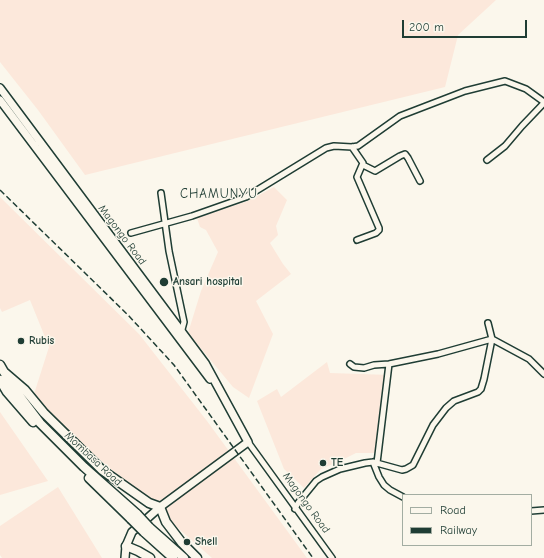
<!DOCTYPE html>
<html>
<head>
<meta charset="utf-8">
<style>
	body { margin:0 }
	#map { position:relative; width:544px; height:558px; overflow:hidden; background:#fbf7ec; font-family:"Comic Neue",sans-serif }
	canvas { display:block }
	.legend { position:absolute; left:402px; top:494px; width:130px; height:52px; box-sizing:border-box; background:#fbf7ec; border:1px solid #a3ada2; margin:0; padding:5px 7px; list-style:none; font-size:12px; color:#1f3d34 }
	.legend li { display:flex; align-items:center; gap:8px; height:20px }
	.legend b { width:20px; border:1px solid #a3ada2 }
	.scale { position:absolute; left:402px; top:20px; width:125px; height:18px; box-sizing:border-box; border:2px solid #1f3d34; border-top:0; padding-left:5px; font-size:12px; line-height:14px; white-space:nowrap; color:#1f3d34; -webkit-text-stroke:3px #fbf7ec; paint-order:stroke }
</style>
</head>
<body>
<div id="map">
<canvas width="544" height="558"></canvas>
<ul class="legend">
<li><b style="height:5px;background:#fbf7ec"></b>Road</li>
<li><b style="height:5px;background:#1f3d34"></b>Railway</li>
</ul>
<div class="scale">200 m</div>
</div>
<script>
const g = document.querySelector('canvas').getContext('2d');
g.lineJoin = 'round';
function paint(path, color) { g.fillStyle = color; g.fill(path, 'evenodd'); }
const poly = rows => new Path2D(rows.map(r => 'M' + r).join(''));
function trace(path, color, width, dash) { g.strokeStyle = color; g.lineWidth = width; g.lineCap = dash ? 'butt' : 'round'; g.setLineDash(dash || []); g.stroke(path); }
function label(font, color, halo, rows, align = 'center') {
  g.font = font + ' "Comic Neue",sans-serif'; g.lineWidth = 3; g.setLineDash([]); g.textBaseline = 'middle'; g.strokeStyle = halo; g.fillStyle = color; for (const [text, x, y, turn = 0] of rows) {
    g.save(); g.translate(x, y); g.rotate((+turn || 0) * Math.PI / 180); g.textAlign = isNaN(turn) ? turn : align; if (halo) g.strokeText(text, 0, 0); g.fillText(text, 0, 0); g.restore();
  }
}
const built = poly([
	[0,0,496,0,458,35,445,87,85,175,38,110,0,62],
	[274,187,287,200,276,226,278,235,270,243,283,264,291,274,256,301,273,334,249,398,233,387,188,333,201,291,218,252,206,230,200,227,197,218,248,201],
	[0,197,139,334,207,421,307,558,212,558,80,442,50,420,34,394,49,347,30,300,2,312,0,308],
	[327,362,330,373,390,375,382,453,356,453,338,462,321,469,304,488,284,469,257,401,277,389,281,397],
	[0,412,48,481,0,495],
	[58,487,102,558,2,558,0,555,0,526]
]);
const minor = poly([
	[352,147,363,163,357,177,379,228,379,230,376,233,357,240],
	[487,160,505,146,522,126,544,103],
	[363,165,375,171,400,156,405,154,408,158,420,181],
	[161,193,169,251,184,322,181,333],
	[131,233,192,216,246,197,326,148,334,146,352,147,358,146,400,116,465,91,505,81,526,89,544,102],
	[350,364,354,367,364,368,374,365,389,364,438,354,492,339,529,359,544,374],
	[248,442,332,558],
	[373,462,379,477,384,485,390,490,403,497],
	[377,463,389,364],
	[295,509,298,503,316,481,322,477,340,469,365,463,373,462,402,470,406,469,413,465,433,425,446,408,454,401,478,392,481,389,484,379,492,339,488,323],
	[531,511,544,510]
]);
const major = poly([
	[0,88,205,363,248,442,160,507,132,532,126,546,125,558],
	[0,100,210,379]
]);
const highway = poly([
	[0,365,12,386,40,423,84,467,137,514],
	[4,372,25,390,44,413,102,470,149,503,160,507,166,522,182,543,197,558],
	[0,380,7,392,33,422],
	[89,478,131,519],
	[149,527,184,558],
	[144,532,173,558],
	[126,546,138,551,150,558]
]);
const rail = poly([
	[0,190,128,315,174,365,313,558]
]);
const highwayBridge = poly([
	[137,514,149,527],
	[131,519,144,532]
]);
const markers = [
	[164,282,5,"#1f3d34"],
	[21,341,4,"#1f3d34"],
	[323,463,4,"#1f3d34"],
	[187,542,4,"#1f3d34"]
];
const streetNames = [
	["Magongo Road",122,235,53],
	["Mombasa Road",93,459,43],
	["Magongo Road",306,503,54]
];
const poiNames = [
	["Ansari hospital",173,282],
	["Rubis",29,341],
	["TE",331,463],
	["Shell",195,542]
];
const quarterNames = [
	["CHAMUNYU",219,194]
];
paint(built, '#fce8db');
trace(minor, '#1f3d34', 8);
trace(major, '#1f3d34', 10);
trace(highway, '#1f3d34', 11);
trace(minor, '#fbf7ec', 5);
trace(major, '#fbf7ec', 7);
trace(highway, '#fbf7ec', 8);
trace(rail, '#1f3d34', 1.5, [6, 3]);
trace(highwayBridge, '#1f3d34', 11, []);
trace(highwayBridge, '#fbf7ec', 8);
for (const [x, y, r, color] of markers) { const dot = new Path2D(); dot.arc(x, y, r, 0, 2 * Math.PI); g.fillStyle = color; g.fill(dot); trace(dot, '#fbf7ec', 1.5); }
label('11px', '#1f3d34', '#fbf7ec', streetNames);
label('bold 11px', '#1f3d34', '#fbf7ec', poiNames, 'left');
g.letterSpacing = '1px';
label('13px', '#1f3d34', '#fbf7ec', quarterNames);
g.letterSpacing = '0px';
</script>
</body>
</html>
